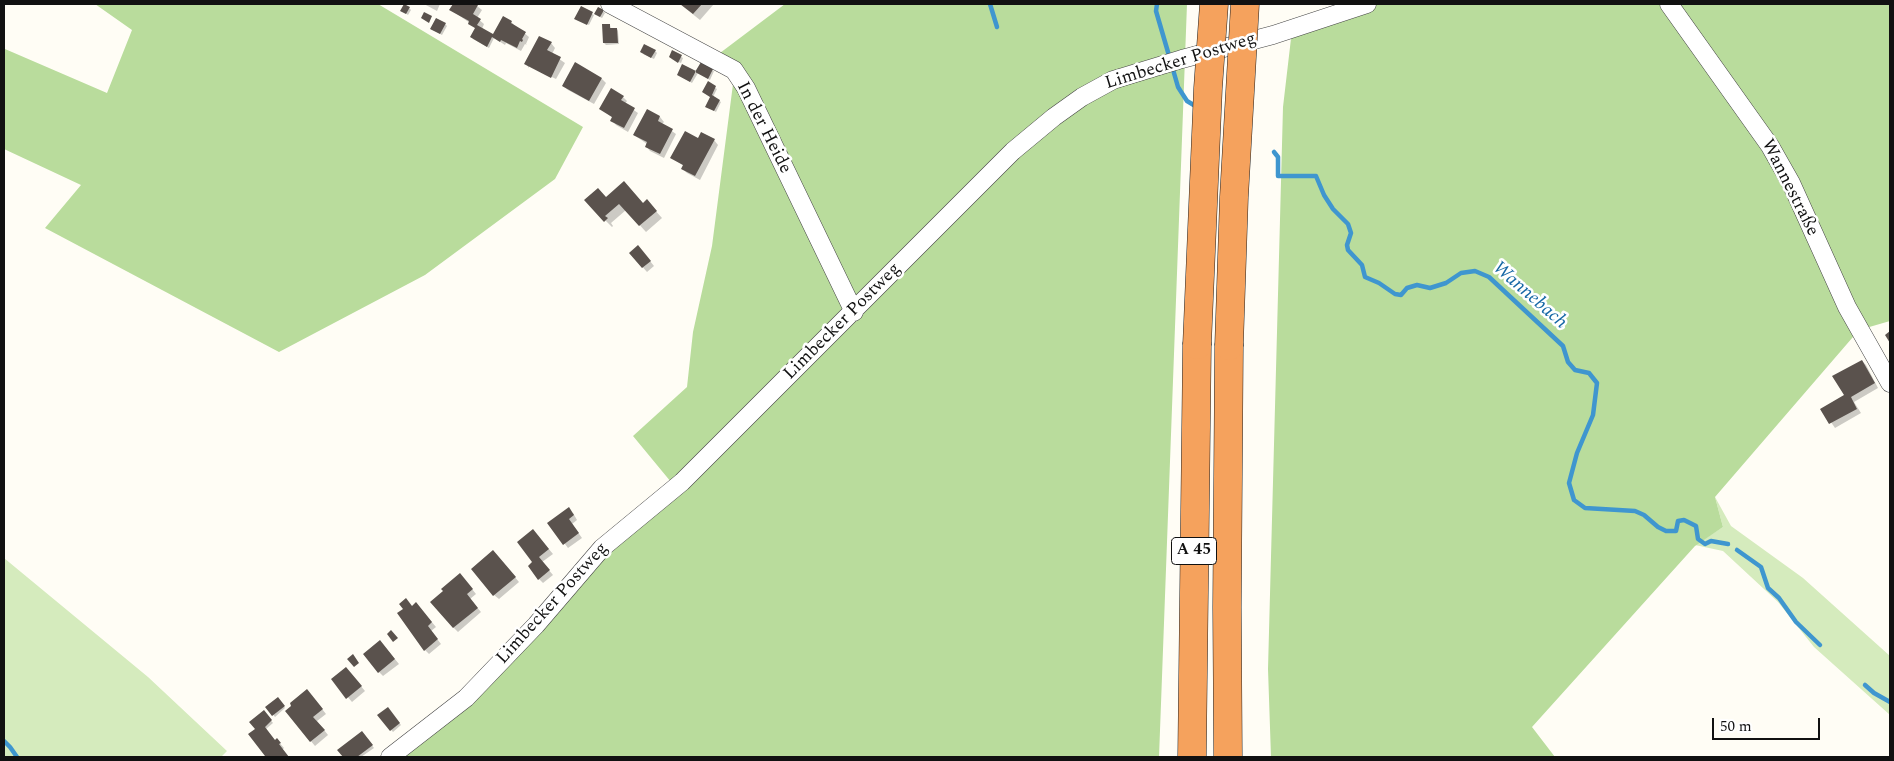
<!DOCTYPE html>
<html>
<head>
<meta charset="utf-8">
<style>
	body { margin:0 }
	#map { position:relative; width:1894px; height:761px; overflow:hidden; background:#fffdf5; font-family:Spectral,serif }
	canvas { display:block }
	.frame { position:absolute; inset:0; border:5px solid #111; pointer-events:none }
	.scale { position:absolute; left:1712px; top:718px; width:108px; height:22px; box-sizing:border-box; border:2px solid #111; border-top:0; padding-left:6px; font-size:15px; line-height:18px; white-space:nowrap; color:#111; -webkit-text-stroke:4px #fff; paint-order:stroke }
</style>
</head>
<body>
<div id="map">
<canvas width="1894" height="761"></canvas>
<div class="frame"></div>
<div class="scale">50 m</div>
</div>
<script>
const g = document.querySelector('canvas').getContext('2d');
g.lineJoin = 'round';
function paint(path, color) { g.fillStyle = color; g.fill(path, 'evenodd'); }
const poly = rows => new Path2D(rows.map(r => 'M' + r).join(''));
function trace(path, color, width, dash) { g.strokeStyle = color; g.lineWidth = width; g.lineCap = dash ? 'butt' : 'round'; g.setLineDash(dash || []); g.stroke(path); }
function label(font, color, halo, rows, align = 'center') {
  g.font = font + ' Spectral,serif'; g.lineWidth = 5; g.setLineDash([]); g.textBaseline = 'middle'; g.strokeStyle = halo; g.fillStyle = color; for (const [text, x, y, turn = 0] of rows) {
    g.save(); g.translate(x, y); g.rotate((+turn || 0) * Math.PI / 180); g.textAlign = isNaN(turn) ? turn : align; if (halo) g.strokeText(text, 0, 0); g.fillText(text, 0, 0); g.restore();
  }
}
const green = poly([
	[1715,497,1731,526,1803,578,1890,656,1890,715,1814,647,1778,602,1723,551,1695,545,1723,527],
	[4,558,148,677,227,751,221,757,4,757]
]);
const forest = poly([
	[95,4,378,4,583,127,555,179,425,275,279,352,45,228,81,185,4,149,5,49,107,93,132,30],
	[785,4,1187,4,1159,757,402,757,469,707,542,630,671,482,633,436,687,387,693,332,712,246,736,61,720,53],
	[1370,4,1890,4,1890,321,1859,330,1715,497,1723,527,1695,546,1532,727,1555,757,1271,757,1268,669,1283,107,1292,30]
]);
const shadow = poly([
	[424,4,440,4,437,11],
	[454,4,473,4,477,6,482,10,477,18,484,24,482,29,492,35,511,22,529,37,526,44,527,45,525,44,521,51,506,43,505,45,494,38,489,48,473,39,476,29,470,23,451,10],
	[680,4,714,4,700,20],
	[409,8,411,10,408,15,402,11],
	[581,8,594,15,589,25,576,18],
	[603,11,605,13,602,18,598,16],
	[445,24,447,26,442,35,431,29],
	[610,25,611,29,617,29,618,31,619,44,606,45,604,43],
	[551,43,555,48,552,54,565,63,556,79,529,66,529,68,526,64],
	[655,51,657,53,654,59,643,54],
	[673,52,683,58,681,63,672,59],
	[701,64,714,71,710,80,698,73,692,83,680,76,696,73],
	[602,79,606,83,594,104,568,90,563,86],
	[708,83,717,89,713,97,721,102,716,112,709,108,712,98,703,92],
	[623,97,627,101,625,104,638,113,628,132,616,125,612,120,613,118,601,109],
	[647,111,660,117,664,122,662,124,676,134,664,158,650,151,646,146,647,144,634,135],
	[698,139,714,140,718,145,700,180,687,173,682,168,684,166,672,158],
	[607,199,653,208,662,218,646,232,626,210,611,223,613,226,612,227,599,214],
	[642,251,654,266,647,272,630,253],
	[1862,361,1866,365,1878,388,1854,402,1861,413,1835,428,1822,409,1845,396],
	[573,513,577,520,572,524,582,538,568,548,549,523],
	[533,530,553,554,542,562,553,575,543,583,539,579,534,562],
	[497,556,519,582,499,599,494,595],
	[464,579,476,594,470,599,481,612,458,632,453,627],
	[413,607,420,608,436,627,431,631,441,644,429,654,425,650],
	[384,646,399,664,383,676,379,672],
	[350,673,365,691,352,702,333,680],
	[311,695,326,714,317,721,328,735,315,746,286,711],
	[278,699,285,708,275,717,267,707],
	[388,709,401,725,393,732,379,716],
	[264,712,273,723,266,729,275,741,277,740,284,748,282,750,288,757,265,757,267,756,257,729],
	[364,735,374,748,361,757,344,757,339,751]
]);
const stream = poly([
	[990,4,997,27],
	[1157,4,1156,11,1170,59],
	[1172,66,1178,87,1187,101,1197,107],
	[1274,152,1278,157,1278,176,1316,176,1324,195,1333,209,1348,224,1351,233,1347,245,1348,250,1362,265,1365,277,1379,283,1395,294,1401,295,1407,288,1417,285,1430,288,1446,283,1461,273,1475,271,1489,277,1563,346,1568,362,1575,370,1589,373,1597,383,1593,415,1577,453,1569,483,1574,500,1585,508,1635,511,1644,515,1658,527,1666,531,1676,531,1678,521,1684,520,1696,526,1698,539,1705,544,1711,541,1728,544],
	[1737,550,1761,567,1768,588,1779,598,1796,622,1820,645],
	[1865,685,1874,693,1890,702],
	[4,741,10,747,17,757]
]);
const building = poly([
	[404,4,410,7,406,14,400,11],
	[453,4,478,5,473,14,481,19,477,25,493,34,503,16,512,21,511,23,526,32,522,39,523,40,522,42,520,41,517,48,501,40,500,42,492,37,487,47,470,37,475,28,468,24,469,21,449,10],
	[680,4,702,4,693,14],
	[581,6,593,12,587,25,574,19],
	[598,7,604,10,600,17,594,14],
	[424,12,432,16,429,23,421,18],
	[436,18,446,23,440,34,430,29],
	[602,24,610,24,610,28,617,28,618,43,603,43],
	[539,36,552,42,547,50,561,57,551,78,524,64],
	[644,44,656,50,651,58,640,52],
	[672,50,682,55,678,63,669,57],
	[575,62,602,78,589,101,562,86],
	[701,62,713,69,708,79,695,72],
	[682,64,696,71,690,82,677,75],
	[708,81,716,86,712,95,720,100,714,111,705,107,710,97,702,92],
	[611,88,624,96,621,100,635,108,624,128,610,121,612,117,599,109],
	[647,109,660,116,658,121,673,129,660,154,645,147,647,142,633,135],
	[685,131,698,138,701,132,715,139,695,176,681,169,683,165,670,158],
	[624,181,643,203,647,199,657,211,639,226,619,204,605,216,608,218,604,222,584,200,598,188,606,197],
	[638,245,651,261,642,268,629,253],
	[1890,331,1890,343,1885,335],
	[1862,360,1875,383,1851,397,1857,409,1829,424,1820,409,1844,395,1832,376],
	[569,507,574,515,569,519,579,533,563,545,547,523],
	[533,529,549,549,539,557,550,570,538,580,528,566,532,562,517,542],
	[493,550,516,577,493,596,471,569],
	[460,573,473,589,467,594,478,608,453,628,430,602,443,591,441,589],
	[406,598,412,606,416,602,432,622,428,626,438,639,424,651,397,613,403,609,399,604],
	[391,630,398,638,393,642,387,634],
	[380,640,395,659,378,673,363,654],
	[353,654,359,663,354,667,347,659],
	[346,667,362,686,346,699,331,679],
	[307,689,323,709,313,717,325,730,310,742,285,711,291,706,290,703],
	[278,697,285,706,272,716,265,707],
	[388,707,400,723,390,731,377,715],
	[264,710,272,720,265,727,275,740,277,738,281,743,279,744,289,757,264,757,265,756,248,734,255,729,249,722],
	[362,731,373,745,357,757,343,757,337,750]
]);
const street = poly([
	[610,4,734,70,746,88,854,312],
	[1669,4,1770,146,1791,183,1847,307,1890,383],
	[390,757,466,698,536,625,602,548,682,482,1013,151,1054,117,1082,97,1113,80,1182,59,1273,35,1367,4]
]);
const highway = poly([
	[1192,757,1197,345],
	[1228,757,1227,607,1229,346]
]);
const highwayBridge = poly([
	[1197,345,1208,88,1214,4],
	[1229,346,1234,197,1245,4]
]);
const shields = [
	[1194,551,45]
];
const shieldNames = [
	["A 45",1194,551]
];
const streetNames = [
	["Limbecker Postweg",1181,62,-17],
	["In der Heide",763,128,63],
	["Wannestraße",1789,188,63],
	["Limbecker Postweg",843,322,-45],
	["Limbecker Postweg",553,604,-48]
];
const waterNames = [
	["Wannebach",1529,296,41]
];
paint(green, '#d5ebbd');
paint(forest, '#b9dc9c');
paint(shadow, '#0003');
trace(stream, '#3f96cf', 4.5);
paint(building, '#5a524d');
trace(street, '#444', 19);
trace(highway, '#222', 29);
trace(street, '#fff', 18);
trace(highway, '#f5a25d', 28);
trace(highwayBridge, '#222', 29, []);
trace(highwayBridge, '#f5a25d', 28);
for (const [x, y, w] of shields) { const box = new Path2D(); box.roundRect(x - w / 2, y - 13.5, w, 27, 4); g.fillStyle = '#fff'; g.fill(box); trace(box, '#111', 1); }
label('bold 16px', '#111', null, shieldNames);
label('18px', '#111', '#fff', streetNames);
label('italic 19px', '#1768a6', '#fff', waterNames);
</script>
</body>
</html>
